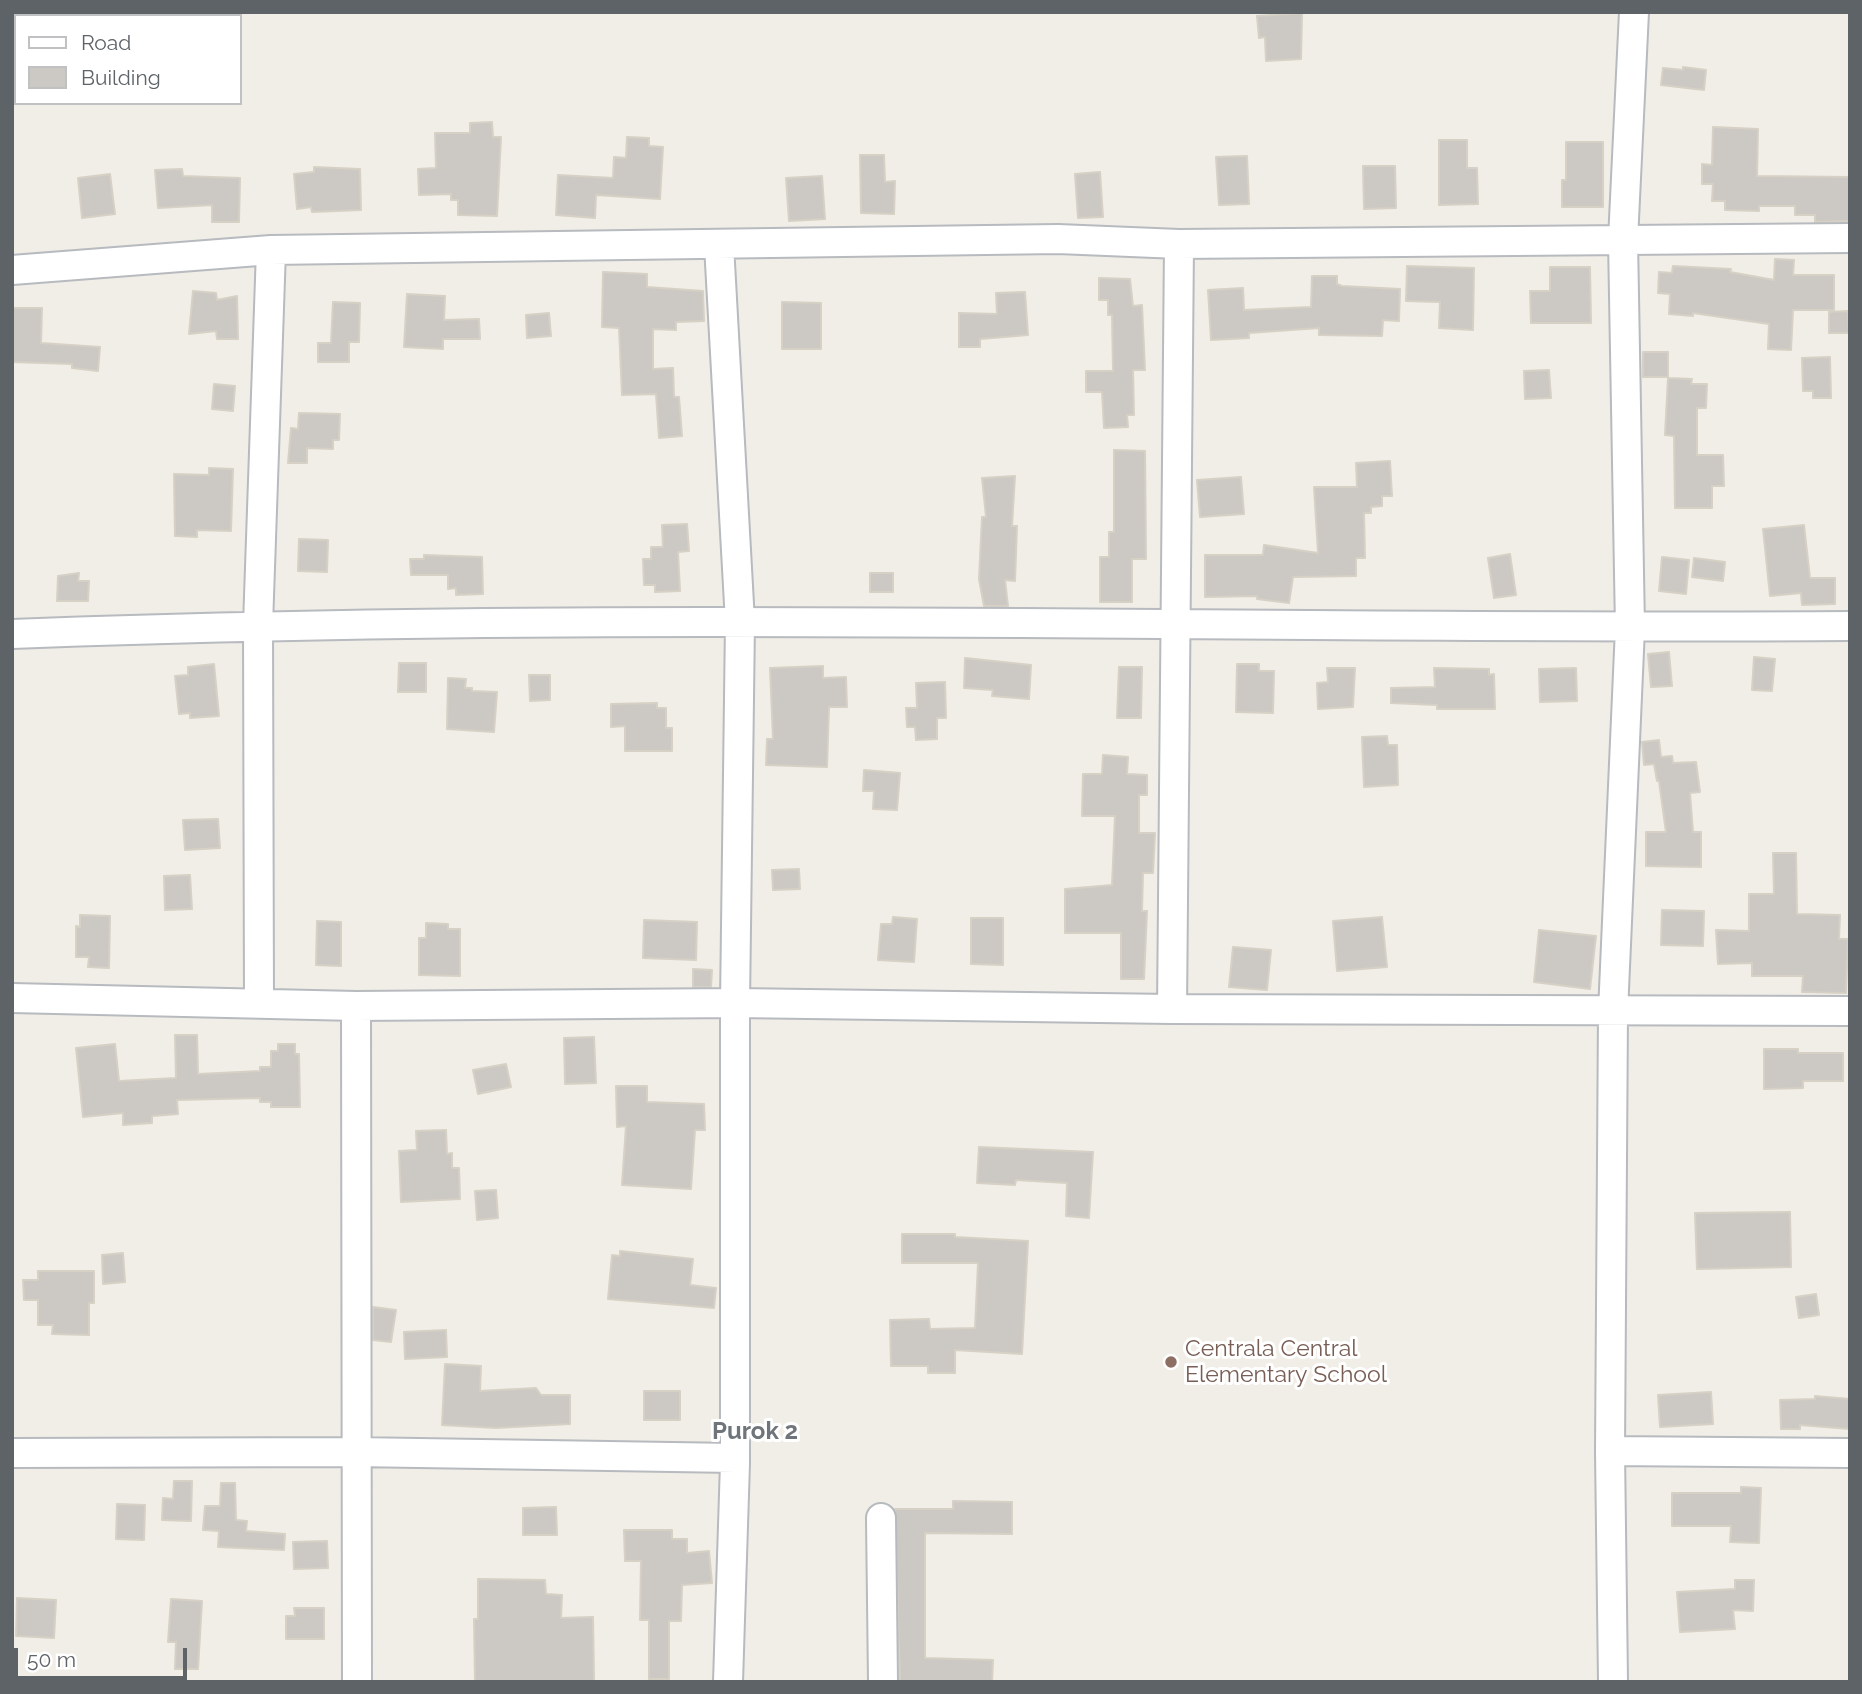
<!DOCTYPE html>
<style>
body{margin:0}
#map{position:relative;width:1862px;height:1694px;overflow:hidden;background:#f1eee7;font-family:Raleway,sans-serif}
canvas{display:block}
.frame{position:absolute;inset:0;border:14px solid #5e6368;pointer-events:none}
.legend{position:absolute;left:14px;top:14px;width:228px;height:91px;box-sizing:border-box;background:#fff;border:2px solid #bfc1c3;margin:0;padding:9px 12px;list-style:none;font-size:21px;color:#5e6368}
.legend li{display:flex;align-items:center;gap:14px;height:35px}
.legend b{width:35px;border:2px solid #bfc1c3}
.scale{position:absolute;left:14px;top:1648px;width:173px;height:32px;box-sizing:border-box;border:4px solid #5e6368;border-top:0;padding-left:9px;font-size:21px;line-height:24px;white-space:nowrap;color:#5e6368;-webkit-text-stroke:5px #fff;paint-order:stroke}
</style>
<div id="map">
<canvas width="1862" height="1694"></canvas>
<div class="frame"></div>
<ul class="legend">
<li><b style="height:9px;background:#fff"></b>Road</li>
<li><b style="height:19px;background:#ccc9c4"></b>Building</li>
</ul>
<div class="scale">50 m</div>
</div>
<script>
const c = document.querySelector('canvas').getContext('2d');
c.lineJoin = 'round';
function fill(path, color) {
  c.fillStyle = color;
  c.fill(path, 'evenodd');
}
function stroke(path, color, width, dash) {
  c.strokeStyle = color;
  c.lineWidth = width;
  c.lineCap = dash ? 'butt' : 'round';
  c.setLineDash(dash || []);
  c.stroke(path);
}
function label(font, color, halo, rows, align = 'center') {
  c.font = font + ' Raleway,sans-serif';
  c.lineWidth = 6;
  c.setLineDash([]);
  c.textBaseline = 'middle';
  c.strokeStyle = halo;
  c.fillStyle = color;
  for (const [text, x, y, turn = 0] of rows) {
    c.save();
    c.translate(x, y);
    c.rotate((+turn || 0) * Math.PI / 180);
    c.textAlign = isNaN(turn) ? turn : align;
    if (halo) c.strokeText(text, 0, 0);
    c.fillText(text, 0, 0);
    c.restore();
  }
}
const building = new Path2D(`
 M 1302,13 L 1301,59 L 1266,61 L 1265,37 L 1259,38 L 1257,16 Z
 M 1683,67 L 1706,70 L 1704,90 L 1661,85 L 1663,68 L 1683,70 Z
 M 492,122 L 493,137 L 501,137 L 497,216 L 458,215 L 458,200 L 451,200 L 451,194 L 419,195 L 418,169 L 436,168 L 435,133 L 470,133 L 470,123 Z
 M 1713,127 L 1758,129 L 1757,176 L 1850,177 L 1850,221 L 1815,222 L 1815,215 L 1795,215 L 1795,206 L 1759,206 L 1759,211 L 1725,210 L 1725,201 L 1712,201 L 1713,184 L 1702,184 L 1702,164 L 1712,165 Z
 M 627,137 L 649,138 L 649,146 L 663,147 L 660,199 L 596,195 L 595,218 L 556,215 L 558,175 L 613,178 L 614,157 L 626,158 Z
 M 1439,140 L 1467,140 L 1467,168 L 1477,168 L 1478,204 L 1439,205 Z
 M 1566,142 L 1603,142 L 1603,207 L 1562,207 L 1562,180 L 1566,180 Z
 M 860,155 L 884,155 L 885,182 L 895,181 L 894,214 L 861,213 Z
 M 1247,156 L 1249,204 L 1219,205 L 1216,157 Z
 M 1363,166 L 1395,166 L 1396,208 L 1364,209 Z
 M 314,167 L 360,169 L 361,210 L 312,212 L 311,207 L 297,209 L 294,174 L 314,172 Z
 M 182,169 L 183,176 L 240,178 L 239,222 L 212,222 L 212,205 L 158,208 L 155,170 Z
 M 1100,172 L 1103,217 L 1078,218 L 1075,174 Z
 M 110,174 L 115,214 L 82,218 L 78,178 Z
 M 822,176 L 825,219 L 789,221 L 786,178 Z
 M 1775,259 L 1794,260 L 1793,275 L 1834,275 L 1834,310 L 1793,310 L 1791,350 L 1768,349 L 1769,324 L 1693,313 L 1693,316 L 1669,314 L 1670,294 L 1658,293 L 1659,272 L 1672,273 L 1673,266 L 1731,269 L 1730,272 L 1774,280 Z
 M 1407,266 L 1474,268 L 1473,330 L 1439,328 L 1440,302 L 1406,301 Z
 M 1550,267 L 1590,267 L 1591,323 L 1531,323 L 1530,291 L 1550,291 Z
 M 603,272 L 647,274 L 647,287 L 703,291 L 704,321 L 676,322 L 676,330 L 653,329 L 653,369 L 673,368 L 674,397 L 679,397 L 682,436 L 659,438 L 656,394 L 622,395 L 619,328 L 602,327 Z
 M 1312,276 L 1337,276 L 1337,284 L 1342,286 L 1400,289 L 1399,321 L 1383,320 L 1382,336 L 1319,335 L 1319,328 L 1249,333 L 1249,338 L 1211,340 L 1208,290 L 1243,288 L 1244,310 L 1311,307 Z
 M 1099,278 L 1130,279 L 1133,306 L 1142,305 L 1145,370 L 1133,370 L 1134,415 L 1127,415 L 1128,427 L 1104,428 L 1102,392 L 1086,392 L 1086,371 L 1113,371 L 1112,315 L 1108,315 L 1108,300 L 1099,300 Z
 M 193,291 L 216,293 L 217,300 L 237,296 L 238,339 L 217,339 L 216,331 L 189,334 Z
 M 1025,292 L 1028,335 L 980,339 L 980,347 L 959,347 L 959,313 L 997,314 L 996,293 Z
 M 407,294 L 445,296 L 444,320 L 479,319 L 480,339 L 443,339 L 443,349 L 404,347 Z
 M 333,302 L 360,303 L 359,342 L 349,342 L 349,362 L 318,362 L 318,343 L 331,343 Z
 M 782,302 L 821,303 L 821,349 L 782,349 Z
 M 12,308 L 42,308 L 41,343 L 100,347 L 98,371 L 72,368 L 72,364 L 12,362 Z
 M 1848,311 L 1849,333 L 1829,333 L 1829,312 Z
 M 549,313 L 551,336 L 527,338 L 526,315 Z
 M 1643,352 L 1668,352 L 1668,377 L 1643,377 Z
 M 1830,357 L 1831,398 L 1813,398 L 1813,391 L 1803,391 L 1802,358 Z
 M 1549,370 L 1551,398 L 1525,399 L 1524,371 Z
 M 1668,378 L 1692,379 L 1691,384 L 1707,384 L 1706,408 L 1697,408 L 1697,455 L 1723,455 L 1724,486 L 1712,486 L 1712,508 L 1675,508 L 1674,436 L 1665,435 Z
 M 214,384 L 235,386 L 233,411 L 212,409 Z
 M 299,413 L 340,414 L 339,440 L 333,440 L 333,449 L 307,448 L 307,463 L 288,463 L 291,428 L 298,429 Z
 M 1114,450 L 1145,451 L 1146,559 L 1132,559 L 1132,602 L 1100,602 L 1100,557 L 1109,557 L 1109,532 L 1114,532 Z
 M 1390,461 L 1392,496 L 1382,496 L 1382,506 L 1371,507 L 1371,513 L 1364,513 L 1365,558 L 1356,558 L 1356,576 L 1293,577 L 1289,603 L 1257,599 L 1257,596 L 1205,597 L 1205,555 L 1263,555 L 1264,545 L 1318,553 L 1314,487 L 1357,487 L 1356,463 Z
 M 209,468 L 233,469 L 231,531 L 197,530 L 197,537 L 175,536 L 174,474 L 209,475 Z
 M 1015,476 L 1012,526 L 1017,526 L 1015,581 L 1005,580 L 1008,606 L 984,606 L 979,579 L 982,517 L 986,517 L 982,478 Z
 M 1241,477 L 1244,514 L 1200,517 L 1197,480 Z
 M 687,524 L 689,551 L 678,552 L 680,591 L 655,592 L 655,585 L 644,585 L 643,559 L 651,559 L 651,547 L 663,547 L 662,525 Z
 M 1804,525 L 1810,578 L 1835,578 L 1835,604 L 1802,605 L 1801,593 L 1770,596 L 1763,529 Z
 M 299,539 L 328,540 L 327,572 L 298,571 Z
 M 1510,554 L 1516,595 L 1494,598 L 1488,558 Z
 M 424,555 L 482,557 L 483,594 L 456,595 L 456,588 L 448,589 L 448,575 L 411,575 L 410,559 L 424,559 Z
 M 1662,557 L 1689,560 L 1686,594 L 1659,591 Z
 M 1694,558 L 1725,562 L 1723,581 L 1692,577 Z
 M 79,573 L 78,581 L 89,581 L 88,601 L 57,601 L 58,576 Z
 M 870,573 L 893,573 L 893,592 L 870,592 Z
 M 1669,652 L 1672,686 L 1651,687 L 1648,654 Z
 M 1754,657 L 1775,659 L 1772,691 L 1752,690 Z
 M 965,658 L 1031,665 L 1029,699 L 992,696 L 993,690 L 964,688 Z
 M 399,663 L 426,663 L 426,692 L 398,692 Z
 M 214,664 L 219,716 L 190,718 L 190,713 L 179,714 L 175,676 L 188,675 L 188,667 Z
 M 1237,664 L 1259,664 L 1259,671 L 1274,671 L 1273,713 L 1236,712 Z
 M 823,666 L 823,678 L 846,677 L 847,707 L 829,707 L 827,767 L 766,765 L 767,739 L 773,739 L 770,668 Z
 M 1119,667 L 1142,667 L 1141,718 L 1117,718 Z
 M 1327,668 L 1355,668 L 1353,707 L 1318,709 L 1317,683 L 1328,682 Z
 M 1434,668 L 1489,669 L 1489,675 L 1494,674 L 1495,709 L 1437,709 L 1437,705 L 1391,703 L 1391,688 L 1435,687 Z
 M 1576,668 L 1577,701 L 1540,702 L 1539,669 Z
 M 529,675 L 550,675 L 550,700 L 530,701 Z
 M 448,678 L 466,679 L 465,688 L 472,688 L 472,691 L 497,692 L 494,732 L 447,729 Z
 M 945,682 L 946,718 L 937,718 L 937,739 L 916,740 L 915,727 L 907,727 L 906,708 L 917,708 L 916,683 Z
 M 657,703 L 657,708 L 666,708 L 666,728 L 672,728 L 672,751 L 625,751 L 625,726 L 611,727 L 611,704 Z
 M 1387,736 L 1388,745 L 1397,745 L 1398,785 L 1364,787 L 1362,737 Z
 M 1659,740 L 1661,757 L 1672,756 L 1673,763 L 1696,762 L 1700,792 L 1690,793 L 1693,832 L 1701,832 L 1701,867 L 1646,866 L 1646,832 L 1666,832 L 1659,781 L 1657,781 L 1654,764 L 1644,765 L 1642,742 Z
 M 1103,755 L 1128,757 L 1127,774 L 1147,775 L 1147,795 L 1139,795 L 1139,833 L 1155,833 L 1153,873 L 1143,873 L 1142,911 L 1147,911 L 1144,979 L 1121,979 L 1121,933 L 1065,933 L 1065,889 L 1112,885 L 1115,816 L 1082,816 L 1083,774 L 1102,774 Z
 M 864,770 L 900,773 L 897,810 L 873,809 L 874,791 L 863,791 Z
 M 218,819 L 220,848 L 185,850 L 183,820 Z
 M 1773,853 L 1796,853 L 1797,914 L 1840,915 L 1839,939 L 1848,939 L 1846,993 L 1802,992 L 1803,976 L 1752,976 L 1752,963 L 1718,964 L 1716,930 L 1749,931 L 1749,894 L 1774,894 Z
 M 799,869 L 800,889 L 773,890 L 772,870 Z
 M 190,875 L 192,909 L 165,910 L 164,876 Z
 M 1662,910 L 1704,911 L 1703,946 L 1661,945 Z
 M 80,915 L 110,916 L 109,968 L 88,967 L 89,957 L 76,957 L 76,926 L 80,927 Z
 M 893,917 L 917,919 L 914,962 L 878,960 L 881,924 L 892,924 Z
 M 1382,917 L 1387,967 L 1337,971 L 1333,921 Z
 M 971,918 L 1003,918 L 1003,965 L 971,964 Z
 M 644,920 L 697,922 L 696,960 L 643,958 Z
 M 317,921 L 341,922 L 341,966 L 316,965 Z
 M 426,923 L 448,924 L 448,929 L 460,929 L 460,976 L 419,975 L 419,938 L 426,938 Z
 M 1539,930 L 1596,936 L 1590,989 L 1534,982 Z
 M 1233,947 L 1271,950 L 1267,990 L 1229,987 Z
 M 693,969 L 712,970 L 711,987 L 693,987 Z
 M 175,1035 L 197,1035 L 198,1074 L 260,1071 L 260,1067 L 271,1067 L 271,1051 L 278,1051 L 278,1044 L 295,1044 L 295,1054 L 299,1054 L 300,1107 L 271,1107 L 271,1102 L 260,1102 L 260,1098 L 177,1100 L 178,1114 L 152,1116 L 152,1123 L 123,1125 L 123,1113 L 83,1117 L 76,1048 L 115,1044 L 119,1081 L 176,1078 Z
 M 594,1037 L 596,1083 L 565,1084 L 564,1038 Z
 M 1764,1049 L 1798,1049 L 1798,1053 L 1843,1053 L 1843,1081 L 1803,1081 L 1803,1088 L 1764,1089 Z
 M 506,1064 L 511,1087 L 478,1094 L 473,1070 Z
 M 616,1086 L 647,1086 L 647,1102 L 704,1104 L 705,1130 L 695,1130 L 691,1189 L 622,1185 L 626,1126 L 617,1127 Z
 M 446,1130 L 447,1154 L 452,1153 L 452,1168 L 459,1168 L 460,1199 L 401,1202 L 399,1151 L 417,1150 L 416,1131 Z
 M 979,1147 L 1093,1152 L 1089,1218 L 1066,1216 L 1067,1183 L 1016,1180 L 1015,1185 L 977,1183 Z
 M 496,1190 L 498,1218 L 477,1220 L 475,1191 Z
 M 1790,1212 L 1791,1267 L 1697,1269 L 1695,1213 Z
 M 902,1234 L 955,1234 L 955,1237 L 1028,1241 L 1022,1354 L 955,1350 L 955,1373 L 928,1373 L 928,1366 L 891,1366 L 890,1320 L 929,1319 L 930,1329 L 975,1328 L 978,1263 L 902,1263 Z
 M 620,1251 L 693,1259 L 690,1285 L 716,1288 L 714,1308 L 608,1299 L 612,1255 L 620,1256 Z
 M 123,1253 L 125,1282 L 103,1284 L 102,1255 Z
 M 38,1271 L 94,1271 L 94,1303 L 89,1303 L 89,1335 L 52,1334 L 53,1325 L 38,1325 L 38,1300 L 24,1300 L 23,1280 L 38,1280 Z
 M 1816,1294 L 1819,1315 L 1799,1318 L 1796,1297 Z
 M 373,1307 L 396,1310 L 391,1342 L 373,1340 Z
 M 446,1330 L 447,1357 L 405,1359 L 404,1332 Z
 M 445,1364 L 481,1366 L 480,1391 L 536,1388 L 541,1395 L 570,1395 L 570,1424 L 496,1428 L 442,1425 Z
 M 644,1391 L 680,1391 L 680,1420 L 644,1420 Z
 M 1711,1392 L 1713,1424 L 1660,1427 L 1658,1395 Z
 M 1815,1396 L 1850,1399 L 1850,1429 L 1800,1425 L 1800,1429 L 1781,1429 L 1780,1400 L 1815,1399 Z
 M 174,1481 L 192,1481 L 191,1521 L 162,1520 L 163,1498 L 173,1499 Z
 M 221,1483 L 235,1483 L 236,1520 L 247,1521 L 246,1531 L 285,1534 L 284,1550 L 218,1547 L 219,1531 L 203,1530 L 205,1506 L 220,1506 Z
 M 1741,1487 L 1761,1488 L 1759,1543 L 1730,1542 L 1731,1526 L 1672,1526 L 1672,1493 L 1741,1493 Z
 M 953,1501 L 1012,1502 L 1012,1534 L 925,1533 L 925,1658 L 993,1660 L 992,1682 L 900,1682 L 895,1509 L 953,1509 Z
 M 117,1504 L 145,1505 L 144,1540 L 116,1539 Z
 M 556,1507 L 557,1535 L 523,1535 L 523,1508 Z
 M 624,1530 L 672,1530 L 672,1539 L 687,1539 L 687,1553 L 709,1551 L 712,1583 L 682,1585 L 681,1621 L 669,1621 L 669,1679 L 649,1679 L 649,1620 L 640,1620 L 641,1561 L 625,1561 Z
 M 327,1541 L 328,1568 L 294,1569 L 293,1542 Z
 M 478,1579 L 545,1580 L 546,1594 L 562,1595 L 561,1618 L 593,1617 L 594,1682 L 475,1682 L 474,1619 L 478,1619 Z
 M 1735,1580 L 1754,1580 L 1753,1611 L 1733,1610 L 1735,1629 L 1680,1632 L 1677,1592 L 1735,1589 Z
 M 17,1598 L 56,1600 L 54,1638 L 16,1636 Z
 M 171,1599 L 202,1601 L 198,1669 L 175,1669 L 176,1642 L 168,1642 Z
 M 294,1608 L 324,1608 L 324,1639 L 286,1639 L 286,1616 L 295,1616 Z`);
const minor = new Path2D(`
 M 719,245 L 740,622 L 735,1003 L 735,1463 L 728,1682
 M 12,270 L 271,250 L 1058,239 L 1179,244 L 1850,238
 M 12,634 C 624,610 1237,630 1850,626
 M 12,998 L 356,1006 L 735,1003 L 1172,1009 L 1850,1011
 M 259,1003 L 258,625 L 271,250
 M 356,1006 L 357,1682
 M 1172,1009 L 1179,244
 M 1610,1451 L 1850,1453
 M 12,1453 L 355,1452 L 735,1458
 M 881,1518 L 883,1682
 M 1613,1682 L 1610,1451 L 1613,1012 L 1630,628 L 1623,240 L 1634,12`);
const markers = [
 [1171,1362,7,"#8d6e63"]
];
const educationNames = [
 ["Centrala Central",1185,1349],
 ["Elementary School",1185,1375]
];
const neighbourhoodNames = [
 ["Purok 2",755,1432]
];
fill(building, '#ccc9c4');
stroke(building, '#d6d0c5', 2);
stroke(minor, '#b7babe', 32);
stroke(minor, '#fff', 28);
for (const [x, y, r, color] of markers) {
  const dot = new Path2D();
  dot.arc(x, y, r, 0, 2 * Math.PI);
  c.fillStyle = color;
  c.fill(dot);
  stroke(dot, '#fff', 2.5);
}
label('23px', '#785e54', '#fff', educationNames, 'left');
label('bold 24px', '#6f757a', '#fff', neighbourhoodNames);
</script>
